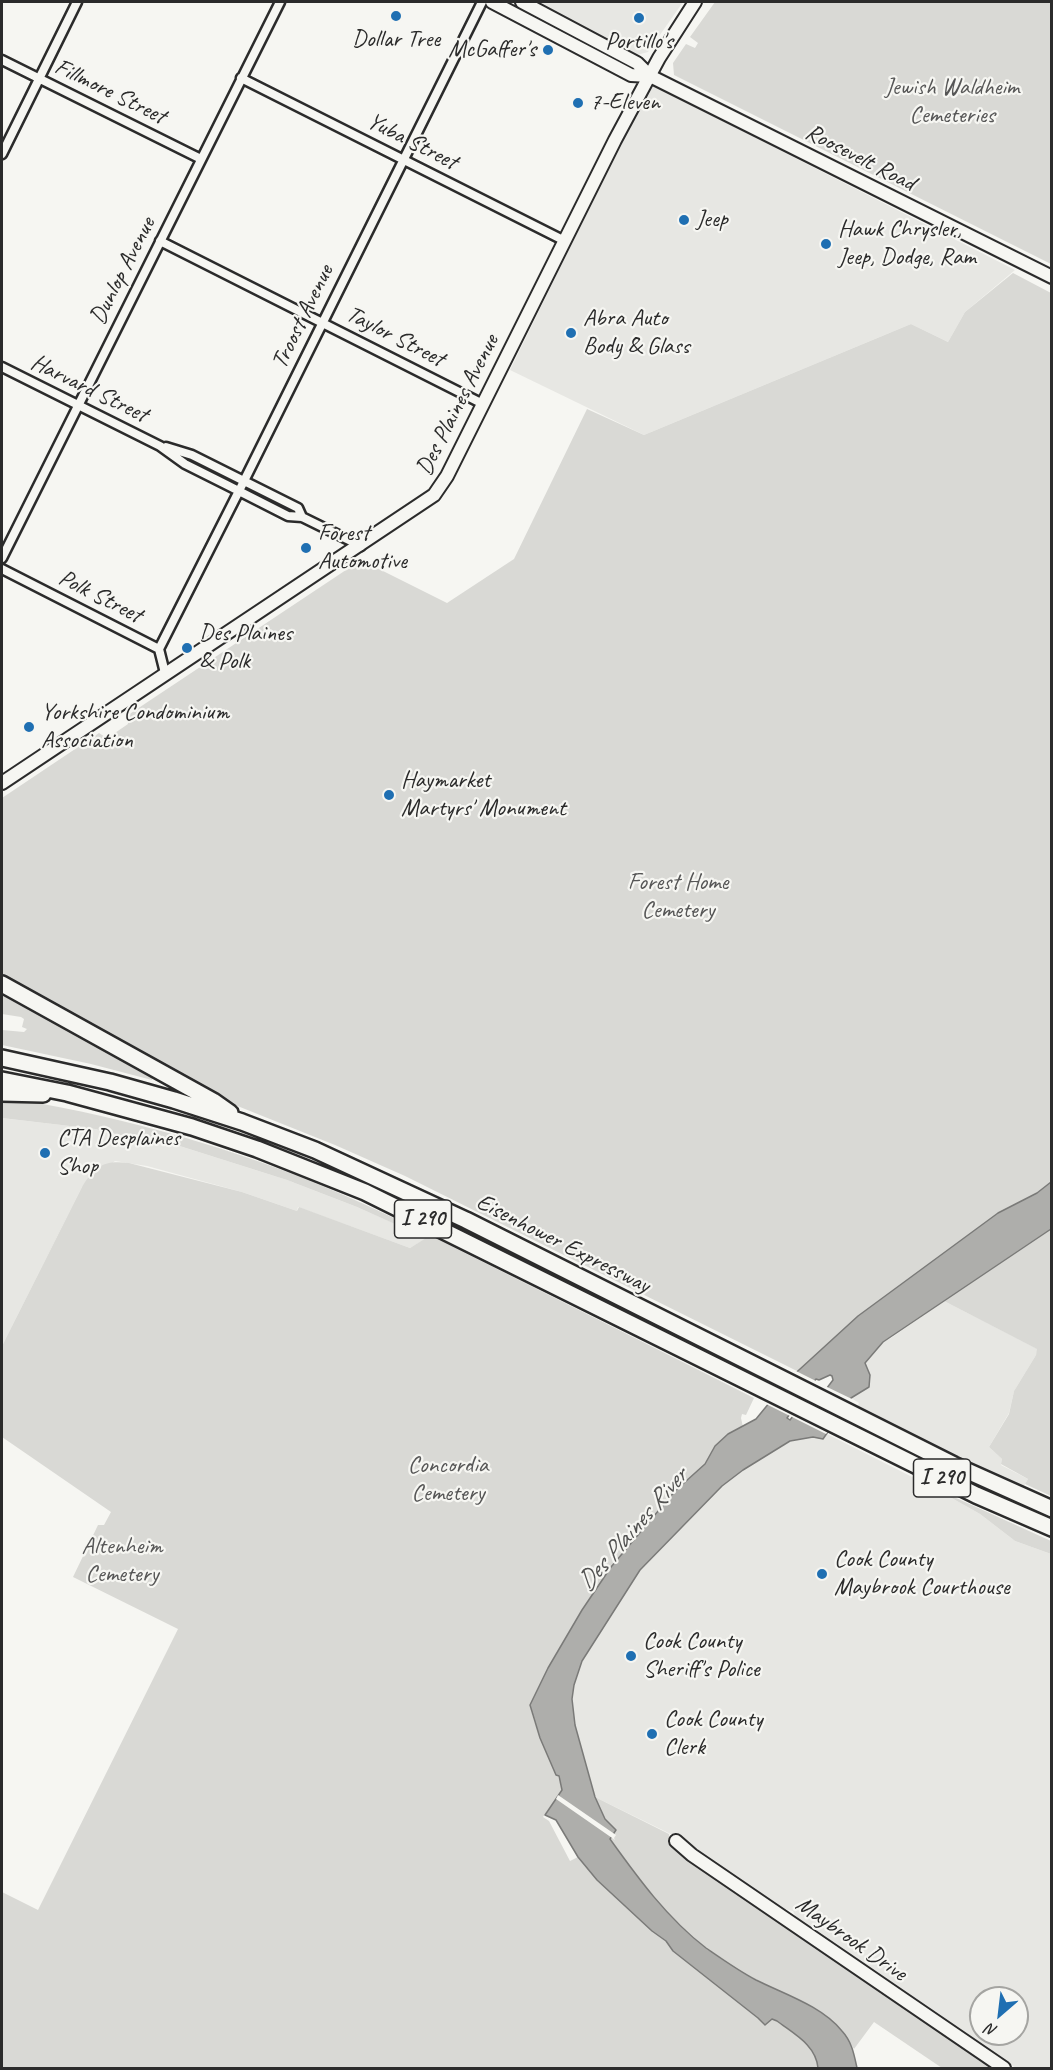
<!DOCTYPE html>
<style>
body{margin:0}
#map{position:relative;width:1053px;height:2070px;overflow:hidden;background:#f6f6f2;font-family:Caveat,sans-serif}
canvas{display:block}
.frame{position:absolute;inset:0;border:3px solid #2b2b2b;pointer-events:none}
.north{position:absolute;left:969px;top:1986px;width:60px;height:60px;box-sizing:border-box;background:#f6f6f2;border:2px solid #a5a5a2;border-radius:50%;rotate:208deg;font-size:16px;font-weight:700;line-height:24px;text-align:center;color:#2b2b2b}
.north::after{content:'';display:block;margin:auto;width:21px;height:27px;background:#1f6fb2;clip-path:polygon(50% 0,100% 100%,50% 72%,0 100%)}
</style>
<div id="map">
<canvas width="1053" height="2070"></canvas>
<div class="frame"></div>
<div class="north">N</div>
</div>
<script>
const c = document.querySelector('canvas').getContext('2d');
c.lineJoin = 'round';
function fill(path, color) {
  c.fillStyle = color;
  c.fill(path, 'evenodd');
}
function stroke(path, color, width, dash) {
  c.strokeStyle = color;
  c.lineWidth = width;
  c.lineCap = dash ? 'butt' : 'round';
  c.setLineDash(dash || []);
  c.stroke(path);
}
function label(font, color, halo, rows, align = 'center') {
  c.font = font + ' Caveat,sans-serif';
  c.lineWidth = 4.5;
  c.setLineDash([]);
  c.textBaseline = 'middle';
  c.strokeStyle = halo;
  c.fillStyle = color;
  for (const [text, x, y, turn = 0] of rows) {
    c.save();
    c.translate(x, y);
    c.rotate((+turn || 0) * Math.PI / 180);
    c.textAlign = isNaN(turn) ? turn : align;
    if (halo) c.strokeText(text, 0, 0);
    c.fillText(text, 0, 0);
    c.restore();
  }
}
const built = new Path2D(`
 M 535,2 L 683,2 L 648,52 L 637,55 L 628,54 Z
 M 650,84 L 1015,270 L 965,312 L 948,342 L 911,324 L 644,435 L 510,370 Z
 M 2,1118 L 95,1129 L 146,1141 L 167,1142 L 287,1180 L 357,1207 L 427,1238 L 410,1248 L 298,1207 L 297,1211 L 242,1192 L 147,1166 L 115,1161 L 82,1187 L 2,1346 Z
 M 944,1301 L 1038,1349 L 1036,1355 L 1014,1391 L 1009,1413 L 989,1447 L 1002,1459 L 1001,1465 L 1028,1479 L 1023,1488 L 944,1452 L 857,1408 L 859,1403 L 851,1398 L 869,1387 L 870,1375 L 865,1363 L 883,1342 L 891,1338 Z
 M 825,1433 L 932,1487 L 980,1514 L 1015,1541 L 1051,1554 L 1051,2068 L 1016,2068 L 796,1918 L 793,1911 L 772,1906 L 756,1890 L 689,1843 L 595,1797 L 575,1725 L 572,1699 L 574,1685 L 582,1661 L 603,1626 L 640,1570 L 722,1486 L 743,1470 L 790,1441 L 813,1437 L 823,1439 ZM 981,1998 L 1017,1998 L 1017,2034 L 981,2034 Z`);
const green = new Path2D(`
 M 715,2 L 1051,2 L 1051,264 L 674,75 L 673,63 L 686,44 L 695,48 L 698,43 L 690,37 Z
 M 1013,273 L 1051,293 L 1051,1182 L 1037,1193 L 998,1213 L 858,1316 L 799,1372 L 405,1176 L 335,1145 L 220,1099 L 2,980 L 2,798 L 99,733 L 105,737 L 109,737 L 128,724 L 127,715 L 131,713 L 361,560 L 447,603 L 514,559 L 587,409 L 644,435 L 911,324 L 948,342 L 965,312 Z
 M 2,990 L 154,1074 L 152,1080 L 91,1064 L 2,1045 L 2,1030 L 24,1032 L 27,1029 L 22,1027 L 24,1019 L 21,1017 L 2,1014 Z
 M 2,1097 C 106,1113 218,1143 315,1183 C 384,1211 449,1245 515,1278 C 595,1318 675,1358 754,1398 L 746,1415 L 742,1414 L 741,1418 L 743,1427 L 728,1434 L 715,1446 L 705,1464 L 688,1479 L 611,1567 L 582,1610 L 548,1668 L 530,1705 C 536,1736 555,1760 562,1790 L 543,1817 L 549,1821 L 570,1861 L 578,1857 L 597,1880 L 652,1931 L 666,1941 L 674,1951 L 758,2018 L 764,2025 L 772,2019 L 777,2021 C 794,2034 816,2045 818,2068 L 2,2068 L 2,1892 L 38,1910 L 178,1629 L 73,1577 L 98,1525 L 104,1525 L 111,1512 L 2,1437 L 2,1346 L 82,1187 C 95,1166 103,1160 129,1163 L 242,1192 L 297,1211 L 299,1207 L 410,1248 L 426,1238 L 357,1207 L 287,1180 L 167,1142 L 146,1141 L 95,1129 L 2,1118 Z
 M 1051,1229 L 1051,1496 L 1025,1484 L 1028,1479 L 1001,1464 L 1002,1459 L 989,1447 L 1009,1414 L 1014,1391 L 1036,1355 L 1037,1349 L 944,1301 Z
 M 932,1487 L 1051,1541 L 1051,1554 L 1015,1541 L 980,1514 Z
 M 595,1797 L 669,1834 L 671,1844 L 675,1849 L 994,2068 L 942,2068 L 874,2022 L 854,2049 L 842,2030 L 820,2012 L 753,1978 L 706,1948 L 667,1913 L 640,1881 L 610,1838 L 615,1830 L 605,1819 Z`);
const water = new Path2D(`
 M 1051,1182 L 1051,1229 L 883,1342 L 865,1363 L 870,1375 L 869,1387 L 851,1398 L 823,1439 L 813,1437 L 790,1441 L 743,1470 L 722,1486 L 640,1570 L 582,1661 L 574,1685 L 572,1699 L 575,1725 L 595,1797 L 605,1819 L 616,1830 L 610,1839 C 638,1878 667,1918 706,1948 C 722,1959 739,1971 756,1980 C 784,1994 822,2006 842,2031 C 852,2042 854,2054 857,2068 L 818,2068 C 816,2045 794,2034 777,2021 L 772,2019 L 765,2025 L 758,2018 L 673,1951 L 666,1941 L 652,1931 L 597,1880 L 578,1857 L 556,1820 L 545,1815 L 562,1790 L 559,1776 L 556,1775 L 540,1738 L 530,1705 L 548,1668 L 582,1610 L 611,1567 L 675,1491 L 705,1464 L 715,1446 L 728,1434 L 756,1419 L 788,1380 L 858,1316 L 998,1213 L 1037,1193 ZM 830,1375 L 832,1376 L 833,1380 L 817,1401 L 793,1416 L 790,1420 L 787,1418 L 816,1379 L 819,1380 Z`);
const pier = new Path2D(`
 M 796,1371 L 820,1383 L 817,1383 L 796,1412 L 802,1410 L 815,1398 L 825,1386 L 854,1400 L 826,1434 L 766,1404 L 786,1378 Z
 M 558,1795 L 616,1835 L 614,1838 L 615,1840 L 556,1799 Z`);
const street = new Path2D(`
 M 2,60 L 201,159
 M 241,78 L 565,241
 M 2,154 L 77,2
 M 160,241 L 483,404
 M 2,367 L 160,446 L 185,464 L 227,485 L 288,516 L 302,517 L 361,546
 M 166,447 L 192,455 L 298,508 L 302,517
 M 2,558 L 280,2
 M 2,569 L 159,649 L 165,673
 M 159,649 L 244,481 L 482,2`);
const secondary = new Path2D(`
 M 492,2 L 631,75 L 650,76
 M 522,2 L 637,63 L 650,76 L 1052,277
 M 2,783 L 434,495 L 447,476 L 615,140 L 659,58 L 695,2
 M 676,1841 L 692,1855 L 1004,2068`);
const highway = new Path2D(`
 M 2,984 L 213,1101 L 230,1113
 M 2,1058 L 110,1082 L 174,1100 L 242,1122 L 315,1150 L 466,1220 L 954,1465 L 1052,1509
 M 2,1080 L 67,1093 L 192,1127 L 257,1149 L 365,1192 L 976,1495 L 1052,1528
 M 2,1093 L 43,1094`);
const markers = [
 [396,16,6,"#1f6fb2"],
 [639,18,6,"#1f6fb2"],
 [548,50,6,"#1f6fb2"],
 [578,103,6,"#1f6fb2"],
 [684,220,6,"#1f6fb2"],
 [826,244,6,"#1f6fb2"],
 [571,333,6,"#1f6fb2"],
 [306,548,6,"#1f6fb2"],
 [187,648,6,"#1f6fb2"],
 [29,727,6,"#1f6fb2"],
 [389,795,6,"#1f6fb2"],
 [45,1153,6,"#1f6fb2"],
 [822,1574,6,"#1f6fb2"],
 [631,1656,6,"#1f6fb2"],
 [652,1734,6,"#1f6fb2"]
];
const shields = [
 [423,1219,57],
 [942,1478,57]
];
const shieldNames = [
 ["I 290",423,1219],
 ["I 290",942,1478]
];
const poiNames = [
 ["Dollar Tree",396,40,"center"],
 ["Portillo's",639,42,"center"],
 ["McGaffer's",536,50,"right"],
 ["7-Eleven",590,103],
 ["Jeep",696,220],
 ["Hawk Chrysler,",838,230],
 ["Jeep, Dodge, Ram",838,258],
 ["Abra Auto",583,319],
 ["Body & Glass",583,347],
 ["Forest",318,534],
 ["Automotive",318,562],
 ["Des Plaines",199,634],
 ["& Polk",199,662],
 ["Yorkshire Condominium",41,713],
 ["Association",41,741],
 ["Haymarket",401,781],
 ["Martyrs' Monument",401,809],
 ["CTA Desplaines",57,1139],
 ["Shop",57,1167],
 ["Cook County",834,1560],
 ["Maybrook Courthouse",834,1588],
 ["Cook County",643,1642],
 ["Sheriff's Police",643,1670],
 ["Cook County",664,1720],
 ["Clerk",664,1748]
];
const parkNames = [
 ["Jewish Waldheim",952,88],
 ["Cemeteries",952,116],
 ["Forest Home",678,883],
 ["Cemetery",678,911],
 ["Concordia",448,1466],
 ["Cemetery",448,1494],
 ["Altenheim",122,1547],
 ["Cemetery",122,1575]
];
const streetNames = [
 ["Fillmore Street",110,92,26],
 ["Yuba Street",412,142,27],
 ["Roosevelt Road",860,158,27],
 ["Dunlop Avenue",123,271,-63],
 ["Troost Avenue",303,317,-64],
 ["Taylor Street",395,337,27],
 ["Harvard Street",89,389,26],
 ["Des Plaines Avenue",458,405,-63],
 ["Polk Street",100,597,27],
 ["Eisenhower Expressway",563,1244,27],
 ["Maybrook Drive",851,1939,35]
];
const waterNames = [
 ["Des Plaines River",633,1530,-49]
];
fill(built, '#e7e7e3');
fill(green, '#d9d9d5');
fill(water, '#aeaeab');
stroke(water, '#7a7a78', 1.5);
fill(pier, '#f6f6f2');
stroke(street, '#2b2b2b', 13);
stroke(secondary, '#2b2b2b', 16);
stroke(highway, '#2b2b2b', 20);
stroke(street, '#f6f6f2', 8);
stroke(secondary, '#f6f6f2', 12);
stroke(highway, '#f6f6f2', 15);
for (const [x, y, r, color] of markers) {
  const dot = new Path2D();
  dot.arc(x, y, r, 0, 2 * Math.PI);
  c.fillStyle = color;
  c.fill(dot);
  stroke(dot, '#f6f6f2', 2);
}
for (const [x, y, w] of shields) {
  const box = new Path2D();
  box.roundRect(x - w / 2, y - 19, w, 38, 4.5);
  c.fillStyle = '#f6f6f2';
  c.fill(box);
  stroke(box, '#2b2b2b', 1.5);
}
label('bold 22px', '#2b2b2b', null, shieldNames);
label('24px', '#2b2b2b', '#f6f6f2', poiNames, 'left');
label('24px', '#565656', '#f6f6f2', parkNames);
label('24px', '#2b2b2b', '#f6f6f2', streetNames);
label('italic 26px', '#525251', '#f6f6f2', waterNames);
</script>
